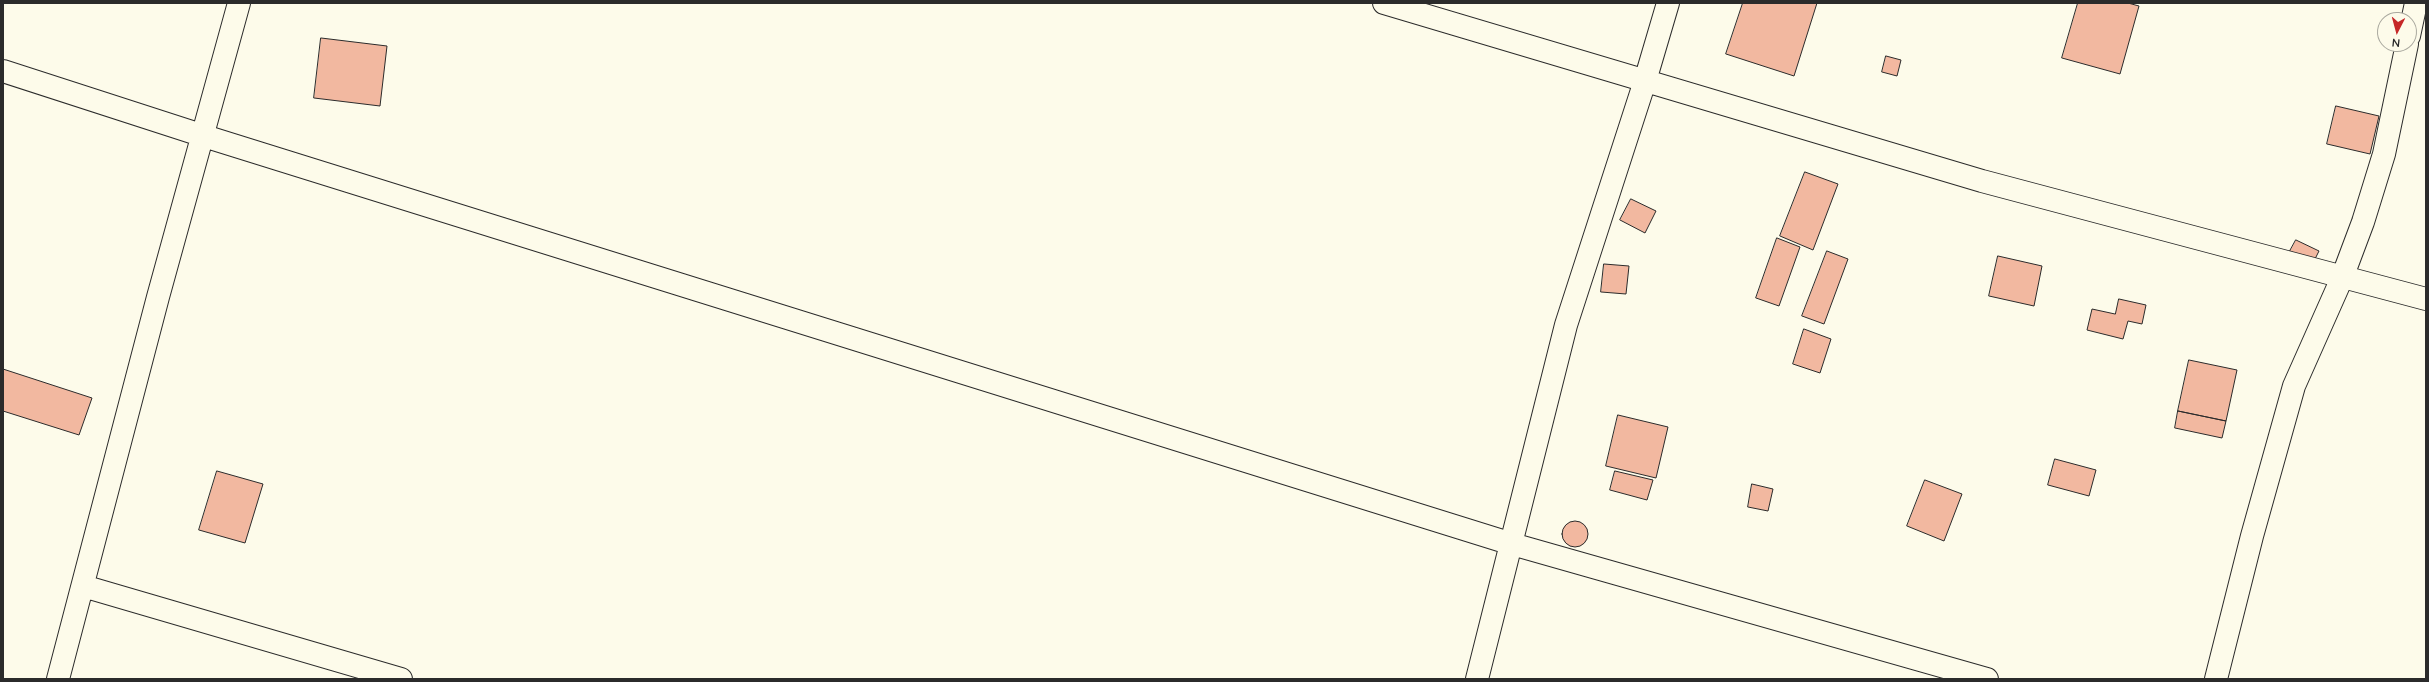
<!DOCTYPE html>
<style>
body{margin:0}
#map{position:relative;width:2429px;height:682px;overflow:hidden;background:#fdfbea;font-family:Mulish,sans-serif}
canvas{display:block}
.frame{position:absolute;inset:0;border:4px solid #2b2b2b;pointer-events:none}
.north{position:absolute;left:2377px;top:12px;width:40px;height:40px;box-sizing:border-box;background:#fdfbea;border:1px solid #a9a89e;border-radius:50%;rotate:186deg;font-size:11px;font-weight:700;line-height:16px;text-align:center;color:#2b2b2b}
.north::after{content:'';display:block;margin:auto;width:14px;height:18px;background:#c62828;clip-path:polygon(50% 0,100% 100%,50% 72%,0 100%)}
</style>
<div id="map">
<canvas width="2429" height="682"></canvas>
<div class="frame"></div>
<div class="north">N</div>
</div>
<script>
const c = document.querySelector('canvas').getContext('2d');
c.lineJoin = 'round';
function fill(path, color) {
  c.fillStyle = color;
  c.fill(path, 'evenodd');
}
function stroke(path, color, width, dash) {
  c.strokeStyle = color;
  c.lineWidth = width;
  c.lineCap = dash ? 'butt' : 'round';
  c.setLineDash(dash || []);
  c.stroke(path);
}
const building = new Path2D(`
 M 1743,3 L 1817,3 L 1794,76 L 1726,54 Z
 M 2078,3 L 2128,3 L 2139,6 L 2120,74 L 2062,58 Z
 M 321,38 L 387,46 L 380,106 L 314,98 Z
 M 1886,56 L 1901,60 L 1897,76 L 1882,72 Z
 M 2336,106 L 2379,116 L 2370,154 L 2327,144 Z
 M 1805,172 L 1838,184 L 1813,250 L 1780,236 Z
 M 1631,199 L 1656,211 L 1645,233 L 1620,220 Z
 M 1777,238 L 1800,247 L 1779,306 L 1756,298 Z
 M 2296,240 L 2319,251 L 2313,263 L 2290,251 Z
 M 1827,251 L 1848,259 L 1824,324 L 1802,316 Z
 M 1998,256 L 2042,266 L 2034,306 L 1989,296 Z
 M 1604,264 L 1629,266 L 1626,294 L 1601,292 Z
 M 2119,299 L 2146,305 L 2142,324 L 2128,321 L 2123,339 L 2087,330 L 2092,309 L 2115,314 Z
 M 1804,329 L 1831,339 L 1820,373 L 1793,364 Z
 M 2189,360 L 2237,370 L 2226,421 L 2178,411 Z
 M 3,369 L 92,398 L 79,435 L 3,411 Z
 M 2178,411 L 2226,421 L 2222,438 L 2175,428 Z
 M 1618,415 L 1668,427 L 1656,478 L 1606,466 Z
 M 2055,459 L 2096,470 L 2089,496 L 2048,485 Z
 M 217,471 L 263,484 L 245,543 L 199,530 Z
 M 1615,471 L 1653,480 L 1647,500 L 1610,490 Z
 M 1925,480 L 1962,494 L 1944,541 L 1907,526 Z
 M 1752,484 L 1773,489 L 1768,511 L 1748,507 Z
 M1562 534a13 13 0 1 1 26 0a13 13 0 1 1-26 0Z`);
const minor = new Path2D(`
 M 1384,3 L 1982,181 L 2426,299
 M 2409,36 L 2416,3
 M 3,71 L 204,136 L 1512,544 L 1987,679
 M 83,586 L 401,679
 M 58,679 L 158,297 L 239,3
 M 1477,679 L 1566,325 L 1645,81 L 1668,3
 M 2216,679 L 2252,536 L 2294,386 L 2342,278 L 2363,222 L 2384,154 L 2407,44`);
fill(building, '#f2b8a0');
stroke(building, '#2b2b2b', 1);
stroke(minor, '#2b2b2b', 24);
stroke(minor, '#fdfbea', 22);
</script>
